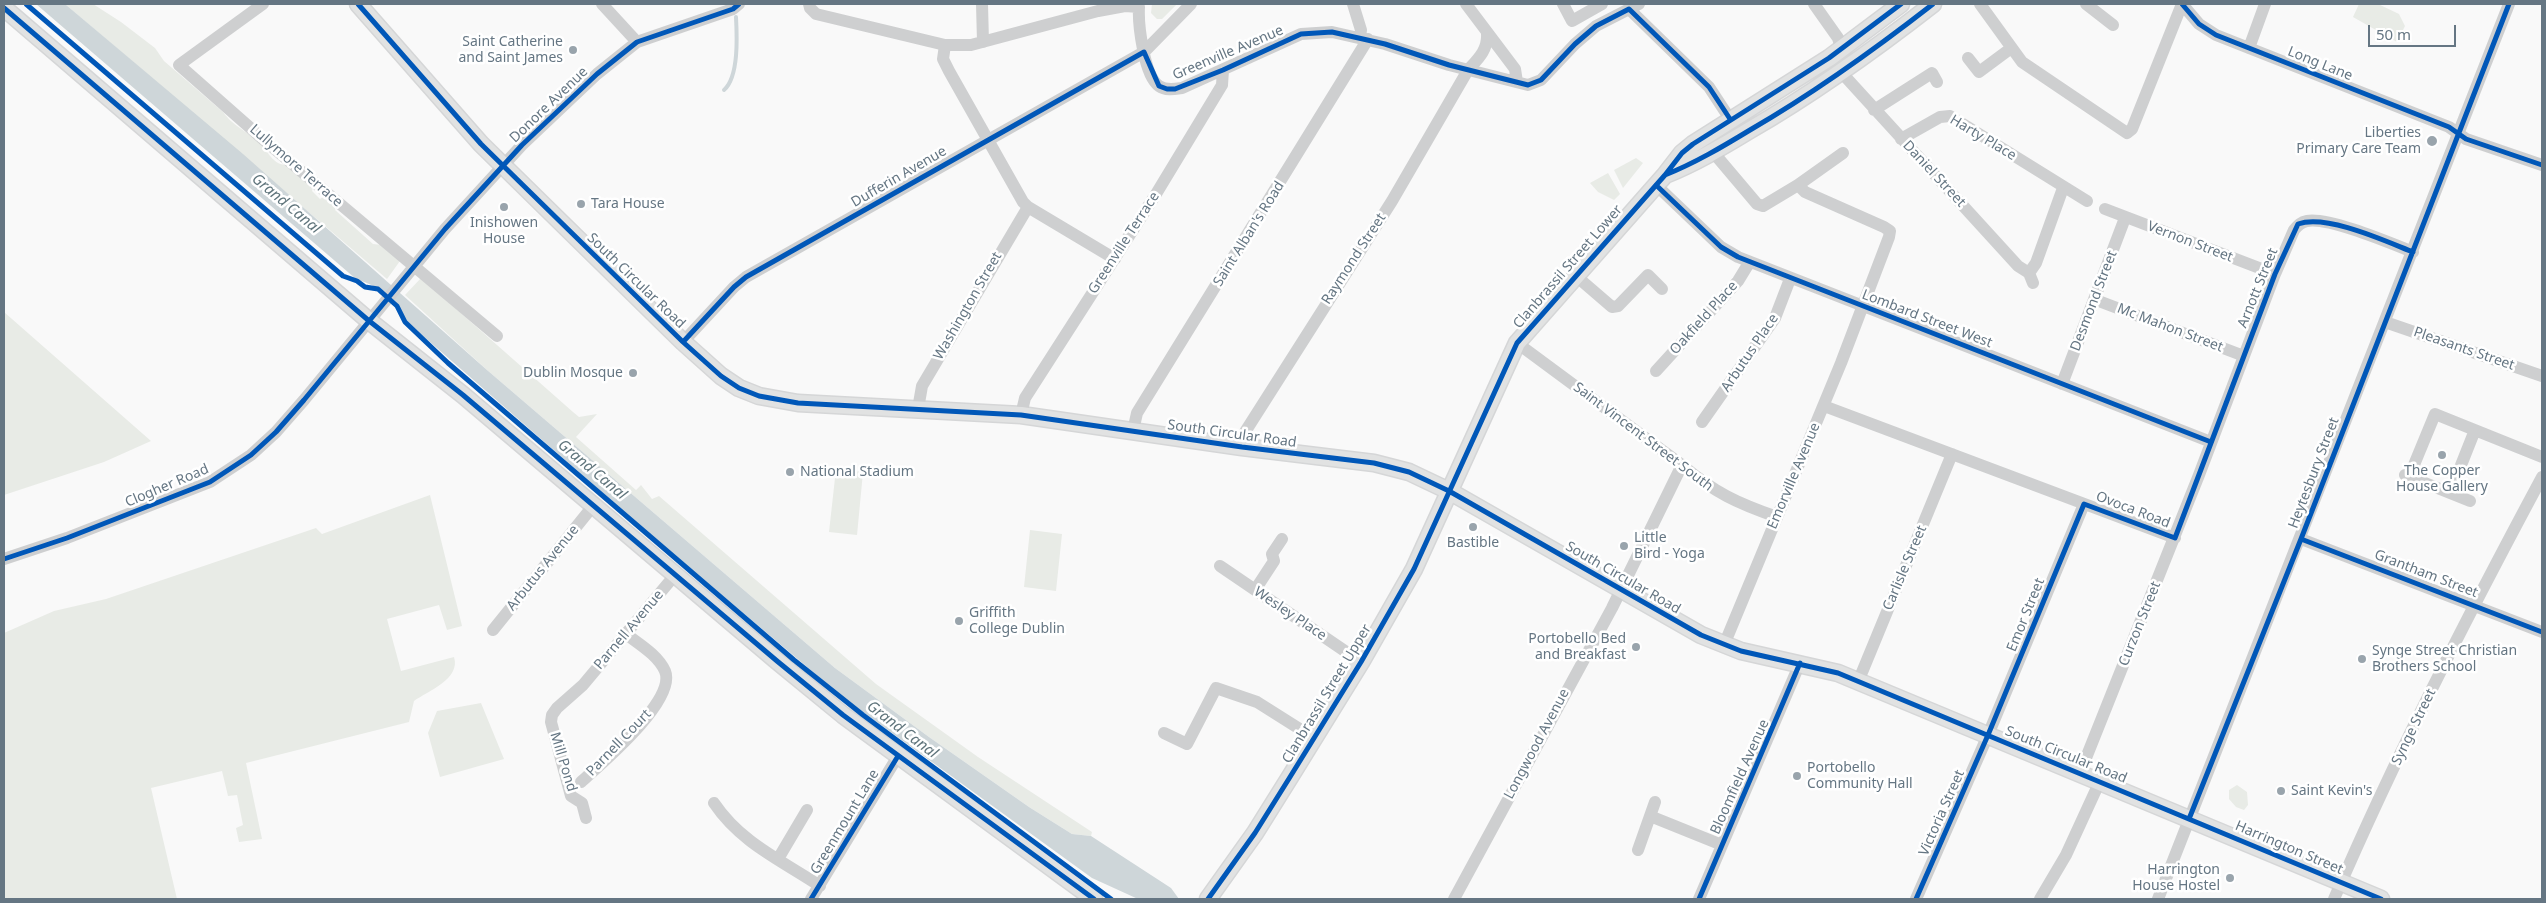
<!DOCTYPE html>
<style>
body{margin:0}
#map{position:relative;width:2546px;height:903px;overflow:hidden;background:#f9f9f9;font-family:"Noto Sans",sans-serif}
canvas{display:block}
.frame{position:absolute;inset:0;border:5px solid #657683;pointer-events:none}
.scale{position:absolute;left:2368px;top:25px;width:88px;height:22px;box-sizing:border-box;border:2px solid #657683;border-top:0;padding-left:6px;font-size:15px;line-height:18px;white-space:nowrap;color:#657683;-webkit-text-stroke:4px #fff;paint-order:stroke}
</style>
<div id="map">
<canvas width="2546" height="903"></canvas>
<div class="frame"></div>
<div class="scale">50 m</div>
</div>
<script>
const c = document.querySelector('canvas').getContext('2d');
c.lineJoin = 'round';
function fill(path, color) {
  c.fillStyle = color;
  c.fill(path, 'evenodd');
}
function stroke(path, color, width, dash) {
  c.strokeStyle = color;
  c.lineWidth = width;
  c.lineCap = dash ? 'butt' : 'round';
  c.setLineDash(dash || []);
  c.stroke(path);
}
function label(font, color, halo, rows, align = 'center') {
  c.font = font + ' "Noto Sans",sans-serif';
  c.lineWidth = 5;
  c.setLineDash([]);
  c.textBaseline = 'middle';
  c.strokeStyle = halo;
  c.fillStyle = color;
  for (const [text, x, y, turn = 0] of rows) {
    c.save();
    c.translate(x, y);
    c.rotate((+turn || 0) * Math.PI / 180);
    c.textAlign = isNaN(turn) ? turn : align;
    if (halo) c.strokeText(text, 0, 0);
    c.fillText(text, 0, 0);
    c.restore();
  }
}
const green = new Path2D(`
 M 65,4 L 93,4 L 121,22 L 155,48 L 164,61 L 223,112 C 235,129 254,134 263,146 C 269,154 274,165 287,165 L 313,187 L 312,191 L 320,199 L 323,197 L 336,207 L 335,210 L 373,244 L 382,245 L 400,261 L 387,279 Z
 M 1152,4 L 1177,4 L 1162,19 L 1157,19 L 1151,13 Z
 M 2359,4 L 2378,4 L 2399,14 L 2405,26 L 2397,42 L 2353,17 Z
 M 1636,158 L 1643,163 L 1623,188 L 1614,170 Z
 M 1608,173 L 1620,194 L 1614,200 L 1598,192 L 1590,183 Z
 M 421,278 L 573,412 L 579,417 L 597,414 L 576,437 L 636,490 L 641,485 L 652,499 L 659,496 L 876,684 L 978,757 L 1092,832 L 1091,836 L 1072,834 L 1029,807 L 929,737 L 835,668 L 487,370 L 405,295 Z
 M 4,312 L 151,441 L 104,462 L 4,495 Z
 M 836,469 L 863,472 L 857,535 L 829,532 Z
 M 430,495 L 462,626 L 447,630 L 439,605 L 387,619 L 401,671 L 454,657 C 461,679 428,691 414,701 L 409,722 L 246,763 L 262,839 L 239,842 L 236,828 L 243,825 L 237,795 L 228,796 L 222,771 L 151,788 L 177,899 L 4,899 L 4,633 L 54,611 L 106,599 L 316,528 L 322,534 Z
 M 1030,530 L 1062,534 L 1056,591 L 1024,587 Z
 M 481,703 L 504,759 L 440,777 L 428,733 L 437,711 Z
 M 2237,785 L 2247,792 L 2248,805 L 2244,810 L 2236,807 L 2229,799 L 2229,790 Z`);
const water = new Path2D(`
 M 36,4 L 65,4 L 243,154 L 487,370 L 835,668 L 929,737 L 1029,807 L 1072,834 L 1091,836 L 1171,888 L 1179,899 L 1138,899 L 1092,878 L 845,699 L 652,536 L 406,321 C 397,295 381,288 356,279 Z`);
const stream = new Path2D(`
 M 724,90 C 739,77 737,36 736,17`);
const minor = new Path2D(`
 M 263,4 L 179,65 L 264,140 L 497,336
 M 602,4 L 637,42
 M 809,4 L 810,8 L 816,14 L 945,45 L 971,45 L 1098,11 L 1125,6 L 1139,7 C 1138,24 1144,76 1159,86 C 1166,91 1175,89 1182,88 L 1301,34 L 1332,32 L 1385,44 L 1449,65 L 1528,85 L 1541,80 L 1575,44 L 1596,26 L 1639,4
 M 982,4 L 983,42
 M 1353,4 L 1361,30 L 1360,37
 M 1466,4 L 1515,69 L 1517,82
 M 1563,4 L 1572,21 L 1602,4
 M 1814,4 L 1838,38 L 1841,49
 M 1980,4 L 2022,62 L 2127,133 L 2132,129 L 2182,4
 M 2086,4 L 2113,25
 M 2182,4 L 2199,24 L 2216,35 L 2449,127 L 2466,139 L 2542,165
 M 1629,9 L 1709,87 L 1730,119
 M 945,45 L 943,59 L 949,71 L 1023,202 L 1028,207 L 1115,259
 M 2249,48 L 2265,4
 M 1968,58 L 1979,72 L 2010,49
 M 1841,72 L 2018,266 L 2029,273
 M 1874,110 L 1932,73 L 1937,82
 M 1901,139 L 1940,117 L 1950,116 L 2087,201
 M 1713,152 L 1757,204 L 1763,206 L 1798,185
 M 1656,185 L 1721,247 L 1738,257 L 2211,442
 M 2105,209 L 2275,274
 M 1576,276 L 1612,307 L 1618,306 L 1648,275 L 1662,289
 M 2033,283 L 2029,273 L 2036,263 L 2063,188
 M 2096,300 L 2244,356
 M 2385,322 L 2542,376
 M 683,342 L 734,287 L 746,277 L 1144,52 L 1191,4
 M 1517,343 L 1682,465 C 1715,493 1737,503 1777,517
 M 1656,371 L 1738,281 L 1749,263
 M 2062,384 L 2125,218
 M 1824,406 L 2175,538
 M 918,409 L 922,386 L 1028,207
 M 1021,415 L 1025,398 L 1156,194 L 1222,85 L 1223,70
 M 1702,422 L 1775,318 L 1790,279
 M 1133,431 L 1137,413 L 1368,39
 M 1242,447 L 1245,432 L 1392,201 L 1468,70 C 1478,59 1488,50 1487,34
 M 2405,475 L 2470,501
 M 2409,477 L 2435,414 L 2542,457
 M 2450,493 L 2475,430
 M 2301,539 L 2542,632
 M 4,559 L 67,538 L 210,482 L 251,455 L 276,432 L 304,400 L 445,229 L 522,145 L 597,74 L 637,42 L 733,9 L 739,4
 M 1220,566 L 1361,662
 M 1255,590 L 1274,561 L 1272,554 L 1282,539
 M 493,630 L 593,506
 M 1724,645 L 1841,363 L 1889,237 L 1890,231 L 1884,227 L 1805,192 L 1798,185 L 1843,153
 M 1858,682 L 1952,454
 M 1164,733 L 1187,744 L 1216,688 L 1257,702 L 1314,738
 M 2080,773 L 2199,475 L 2275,274 L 2294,230 C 2298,225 2301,222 2307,221 C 2329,217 2390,243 2413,252
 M 581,782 C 602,763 677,700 665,671 C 658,655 639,644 626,634
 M 714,803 C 741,843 781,860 820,886
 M 1650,816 L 1722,845
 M 586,818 L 582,803 L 571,796 L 551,722 L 552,715 L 557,708 L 583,685 L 675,575
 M 1638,850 L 1655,802
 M 778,859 L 807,810
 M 811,899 L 898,756
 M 1454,899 L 1612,608 L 1682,465
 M 1699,899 L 1800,663
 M 1916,899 L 1988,735 L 2084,504
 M 2040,899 L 2066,855 L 2100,781
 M 2158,899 L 2509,4
 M 2334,899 C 2396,755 2468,615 2542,477`);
const major = new Path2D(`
 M 358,4 L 481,144 L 683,342 L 721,376 L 739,388 L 759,396 L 798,403 L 1021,415 L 1242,447 L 1374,463 L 1409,472 L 1449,491 L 1701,635 L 1741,651 L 1838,673 L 2381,899
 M 4,8 L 368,320 L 463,395 L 777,661 L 843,715 L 1094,899
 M 1665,175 C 1695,163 1722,147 1750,130 C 1814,93 1874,50 1933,4
 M 1208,899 L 1255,833 L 1290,777 L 1361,662 L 1414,569 L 1517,343 L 1665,175 L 1682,153 L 1693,144 L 1829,58 L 1901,4`);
const cycleway = new Path2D(`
 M 26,4 L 343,276 L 357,281 L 365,287 L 378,289 L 397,306 L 405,322 L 448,363 L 794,660 L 863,715 L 1111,899
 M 358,4 L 481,144 L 683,342 L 721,376 L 739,388 L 759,396 L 798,403 L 1021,415 L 1242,447 L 1374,463 L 1409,472 L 1449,491 L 1701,635 L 1741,651 L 1838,673 L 2381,899
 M 2182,4 L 2199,24 L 2216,35 L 2449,127 L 2466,139 L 2542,165
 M 4,8 L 368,320 L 463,395 L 777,661 L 843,715 L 1094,899
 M 1665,175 C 1695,163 1722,147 1750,130 C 1814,93 1874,50 1933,4
 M 1656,185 L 1721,247 L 1738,257 L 2211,442
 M 683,342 L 734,287 L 746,277 L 1144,52 L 1159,86 L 1167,89 L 1175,89 L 1223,70 L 1301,34 L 1332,32 L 1385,44 L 1449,65 L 1528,85 L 1541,80 L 1575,44 L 1596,26 L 1629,9 L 1709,87 L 1730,119
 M 2301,539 L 2542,632
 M 4,559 L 67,538 L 210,482 L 251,455 L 276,432 L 304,400 L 445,229 L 522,145 L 597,74 L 637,42 L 733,9 L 739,4
 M 2189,819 L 2301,539 L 2509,4
 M 811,899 L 898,756
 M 1208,899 L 1255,833 L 1290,777 L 1361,662 L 1414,569 L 1517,343 L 1665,175 L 1682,153 L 1693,144 L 1829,58 L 1901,4
 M 1699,899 L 1800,663
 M 1916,899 L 1988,735 L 2084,504 L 2175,538 L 2275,274 L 2298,224 C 2327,214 2385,241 2413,252`);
const markers = [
 [573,50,5,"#99a4ac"],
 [2432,141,6,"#99a4ac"],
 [581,204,5,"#99a4ac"],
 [504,207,5,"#99a4ac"],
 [633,373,5,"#99a4ac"],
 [2442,455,5,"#99a4ac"],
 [790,472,5,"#99a4ac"],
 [1473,527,5,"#99a4ac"],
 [1624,546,5,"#99a4ac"],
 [959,621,5,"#99a4ac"],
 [1636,647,5,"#99a4ac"],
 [2362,659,5,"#99a4ac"],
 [1797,776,5,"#99a4ac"],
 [2281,791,5,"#99a4ac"],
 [2230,878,5,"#99a4ac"]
];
const poiNames = [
 ["Saint Catherine",563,42,"right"],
 ["and Saint James",563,58,"right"],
 ["Liberties",2421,133,"right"],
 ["Primary Care Team",2421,149,"right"],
 ["Tara House",591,204],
 ["Inishowen",504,223,"center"],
 ["House",504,239,"center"],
 ["Dublin Mosque",623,373,"right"],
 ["The Copper",2442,471,"center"],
 ["House Gallery",2442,487,"center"],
 ["National Stadium",800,472],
 ["Little",1634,538],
 ["Bird - Yoga",1634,554],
 ["Bastible",1473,543,"center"],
 ["Griffith",969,613],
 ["College Dublin",969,629],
 ["Portobello Bed",1626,639,"right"],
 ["and Breakfast",1626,655,"right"],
 ["Synge Street Christian",2372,651],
 ["Brothers School",2372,667],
 ["Portobello",1807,768],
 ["Community Hall",1807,784],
 ["Saint Kevin's",2291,791],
 ["Harrington",2220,870,"right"],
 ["House Hostel",2220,886,"right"]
];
const streetNames = [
 ["Greenville Avenue",1228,53,-23],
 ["Long Lane",2320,64,22],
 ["Donore Avenue",549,105,-44],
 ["Harty Place",1983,138,31],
 ["Lullymore Terrace",296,166,41],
 ["Daniel Street",1934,174,47],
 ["Dufferin Avenue",899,177,-30],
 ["Saint Alban's Road",1249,234,-58],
 ["Vernon Street",2190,242,21],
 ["Greenville Terrace",1124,243,-57],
 ["Raymond Street",1354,259,-57],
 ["Clanbrassil Street Lower",1568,267,-49],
 ["South Circular Road",636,281,44],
 ["Arnott Street",2258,288,-68],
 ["Desmond Street",2094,301,-69],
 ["Washington Street",968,306,-60],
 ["Oakfield Place",1704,318,-48],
 ["Lombard Street West",1927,319,21],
 ["Mc Mahon Street",2170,328,21],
 ["Pleasants Street",2464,349,19],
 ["Arbutus Place",1750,353,-56],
 ["South Circular Road",1232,434,8],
 ["Saint Vincent Street South",1643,437,37],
 ["Heytesbury Street",2314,473,-69],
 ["Emorville Avenue",1794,476,-67],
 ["Clogher Road",167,486,-23],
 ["Ovoca Road",2133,510,21],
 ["Arbutus Avenue",543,568,-51],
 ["Carlisle Street",1905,568,-67],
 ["Grantham Street",2426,574,21],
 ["South Circular Road",1623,578,30],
 ["Wesley Place",1290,614,34],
 ["Emor Street",2026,615,-68],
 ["Curzon Street",2140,624,-68],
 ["Parnell Avenue",629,630,-50],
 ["Clanbrassil Street Upper",1327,694,-59],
 ["Synge Street",2414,727,-64],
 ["Parnell Court",619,743,-46],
 ["Longwood Avenue",1537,744,-62],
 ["South Circular Road",2066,755,22],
 ["Mill Pond",563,762,73],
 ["Bloomfield Avenue",1740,777,-66],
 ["Victoria Street",1942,813,-66],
 ["Greenmount Lane",845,822,-59],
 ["Harrington Street",2289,848,23]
];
const waterNames = [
 ["Grand Canal",286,204,40],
 ["Grand Canal",592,470,40],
 ["Grand Canal",902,730,37]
];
fill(green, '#e8ebe6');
fill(water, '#ced6d9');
stroke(stream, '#ced6d9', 4);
stroke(major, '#d5d6d7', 19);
stroke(minor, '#cecfd0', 12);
stroke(major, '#e1e2e2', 16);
stroke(cycleway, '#0057b8', 5);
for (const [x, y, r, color] of markers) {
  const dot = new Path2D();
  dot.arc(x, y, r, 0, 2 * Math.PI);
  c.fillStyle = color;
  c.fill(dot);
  stroke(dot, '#fff', 2);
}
label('14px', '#657683', '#fff', poiNames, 'left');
label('14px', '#657683', '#fff', streetNames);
label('italic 15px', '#60757c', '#fff', waterNames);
</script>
